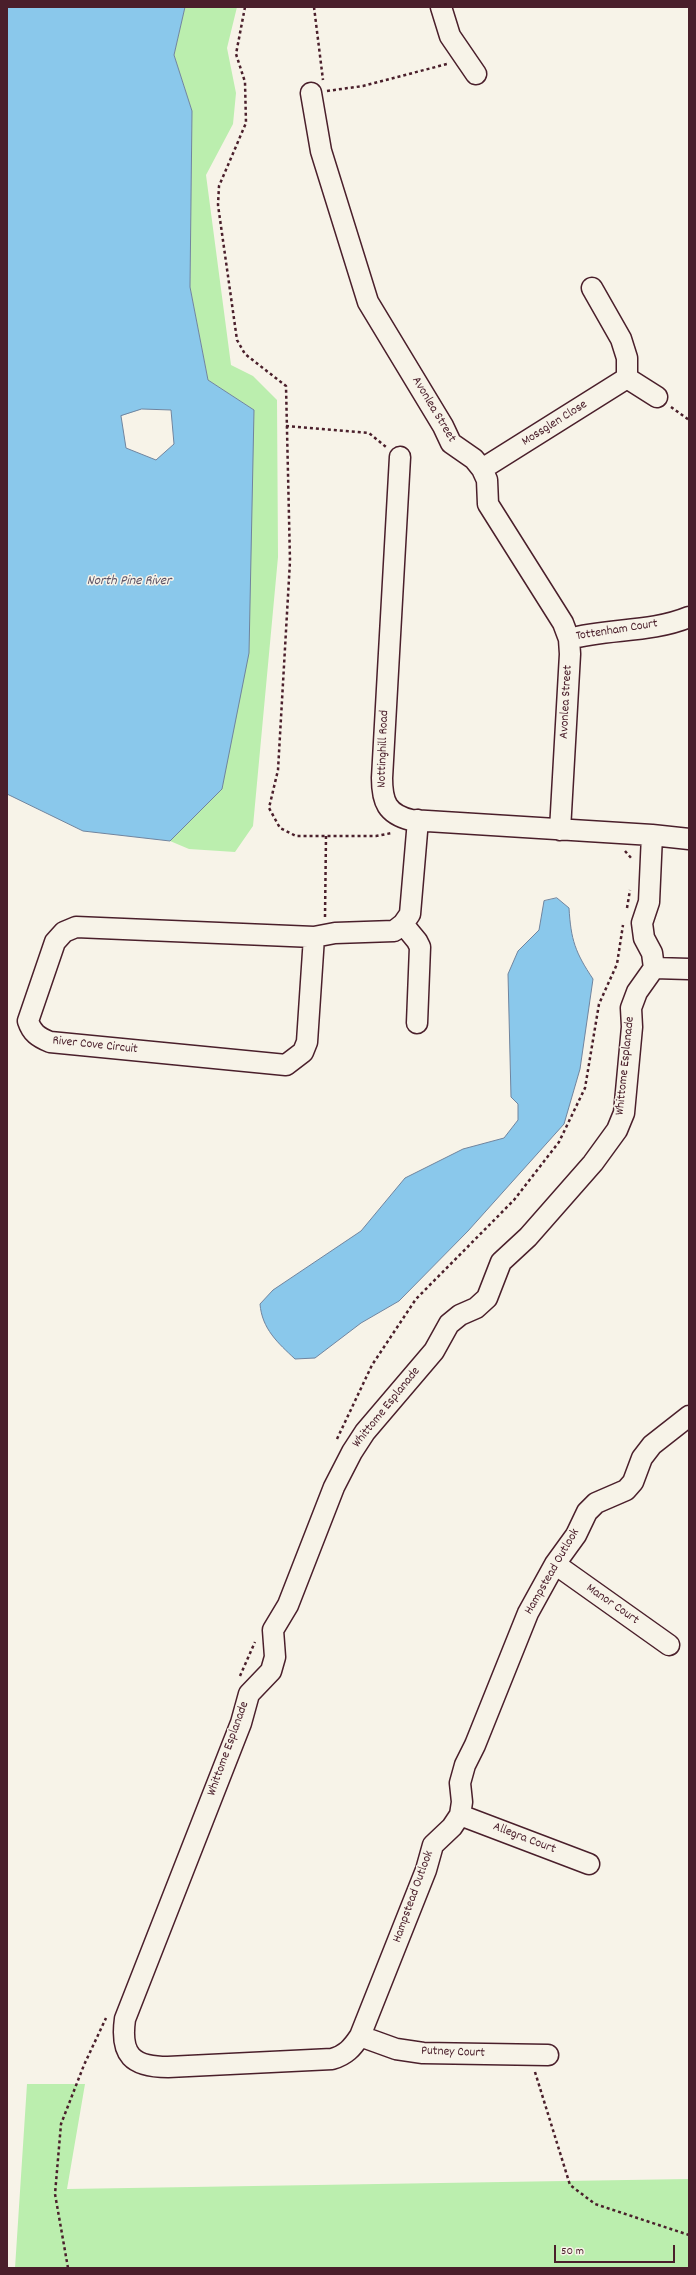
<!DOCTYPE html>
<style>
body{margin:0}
#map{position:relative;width:696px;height:2275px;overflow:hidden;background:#f7f3e8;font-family:Dekko,sans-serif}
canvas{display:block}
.frame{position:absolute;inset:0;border:8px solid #4a1f2b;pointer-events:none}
.scale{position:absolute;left:554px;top:2245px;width:121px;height:18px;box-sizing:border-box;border:2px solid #4a1f2b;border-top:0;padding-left:5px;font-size:12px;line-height:14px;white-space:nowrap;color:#4a1f2b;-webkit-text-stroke:3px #f7f3e8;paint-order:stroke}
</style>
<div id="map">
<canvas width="696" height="2275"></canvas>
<div class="frame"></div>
<div class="scale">50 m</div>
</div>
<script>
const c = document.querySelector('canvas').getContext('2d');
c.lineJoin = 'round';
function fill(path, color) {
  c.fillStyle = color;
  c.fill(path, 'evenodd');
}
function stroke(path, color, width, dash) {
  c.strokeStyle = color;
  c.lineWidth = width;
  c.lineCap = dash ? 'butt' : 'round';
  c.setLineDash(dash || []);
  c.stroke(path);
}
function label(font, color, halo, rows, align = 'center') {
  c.font = font + ' Dekko,sans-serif';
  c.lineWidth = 3;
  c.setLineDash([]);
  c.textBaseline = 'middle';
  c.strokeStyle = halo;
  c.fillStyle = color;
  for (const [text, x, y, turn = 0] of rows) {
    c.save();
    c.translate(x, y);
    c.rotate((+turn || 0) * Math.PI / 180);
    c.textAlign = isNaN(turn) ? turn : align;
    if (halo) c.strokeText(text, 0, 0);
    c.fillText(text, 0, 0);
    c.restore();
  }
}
const green = new Path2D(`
 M 185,7 L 237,7 L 227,48 L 236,93 L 233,124 L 206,175 L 231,365 L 253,376 L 277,400 L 278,557 L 253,826 L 235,852 L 189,849 L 170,841 L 222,789 L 254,410 L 208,380 L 190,287 L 192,111 L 174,55 Z
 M 27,2084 L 85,2084 L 67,2189 L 689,2179 L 689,2268 L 15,2268 Z`);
const water = new Path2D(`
 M 7,7 L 185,7 L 174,55 L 192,111 L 190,287 L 208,380 L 254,410 L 249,653 L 222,789 L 170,841 L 83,831 L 7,794 ZM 142,409 L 171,410 L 174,444 L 156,460 L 126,448 L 121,416 Z
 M 557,898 L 569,908 C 571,940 575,952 593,979 L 580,1069 L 564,1124 L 468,1231 L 399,1301 L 361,1323 L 315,1358 L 295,1359 C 278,1343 262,1329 260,1304 L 273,1290 L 361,1231 L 405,1178 L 463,1149 L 504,1138 L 518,1120 L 518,1104 L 511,1097 L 508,974 L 518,951 L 539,930 L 544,901 Z`);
const path = new Path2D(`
 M 245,7 L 236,54 L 245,82 L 246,123 L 219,186 L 218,205 L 237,340 L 245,354 L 286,386 L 290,561 L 278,770 L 269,808 L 280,828 L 296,836 L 376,836 L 392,833
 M 314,7 L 323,80
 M 327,91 L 363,86 L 447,64
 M 671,407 L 689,420
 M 286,426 L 369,433 L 386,447
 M 625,851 L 632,859
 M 627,908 L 630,890
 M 325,917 L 326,836
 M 337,1439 L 372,1365 L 416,1299 L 514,1200 L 559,1142 L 585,1088 L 599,1004 L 617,964 L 623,925
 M 240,1676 L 255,1642
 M 535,2072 L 570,2185 L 595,2204 L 689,2235
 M 68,2268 L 55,2194 L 61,2124 L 84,2065 L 106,2018`);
const minor = new Path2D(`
 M 441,7 L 450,36 L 476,74
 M 311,93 L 321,151 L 368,302 L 443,426 L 451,443 L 474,459 L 482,469 L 487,480 L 488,504 L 563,623 L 569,639 L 570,654 L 560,830
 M 592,288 L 621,339 L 627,358 L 627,378
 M 627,378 L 657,397
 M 400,457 L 382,778 C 382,802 387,814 411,820 L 652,835 L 689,839
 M 482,469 L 627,378
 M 569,639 C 608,628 650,633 689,617
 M 652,835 L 649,902 L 642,923 L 644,938 L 652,953 L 654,968 L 637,992 L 631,1008 L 632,1027 L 624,1113 L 617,1130 L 593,1163 L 528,1237 L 501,1262 L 487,1298 L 476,1308 L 460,1315 L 449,1324 L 434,1351 L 365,1432 L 352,1452 L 334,1487 L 288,1605 L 273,1630 L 275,1657 L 271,1671 L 249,1694 L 241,1723 L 125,2019 C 120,2055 132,2067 168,2067 L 332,2059 C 346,2055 352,2048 360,2036 L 426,1870 L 433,1845 L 452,1827 L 460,1815 L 462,1802 L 460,1783 L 465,1765 L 475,1745 L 528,1613 L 555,1564 L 576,1535 L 587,1512 L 596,1503 L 626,1490 L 633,1482 L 642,1458 L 652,1445 L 689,1416
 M 403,924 L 417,941 L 420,947 L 417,1023
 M 314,937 L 307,1042 L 303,1052 L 286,1065 L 50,1042 C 38,1037 32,1033 28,1021 L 55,942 L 64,932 L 76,927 L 314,937 L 335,933 L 394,931 L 403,924 L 410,914 L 418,820
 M 654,968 L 689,969
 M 555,1564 L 669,1645
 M 460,1815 L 589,1864
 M 360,2036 L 396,2049 L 423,2053 L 548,2055`);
const streetNames = [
 ["Avonlea Street",433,410,59],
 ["Mossglen Close",555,424,-32],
 ["Tottenham Court",617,631,-9],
 ["Avonlea Street",567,702,-87],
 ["Nottinghill Road",384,749,-88],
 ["River Cove Circuit",95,1046,6],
 ["Whittome Esplanade",626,1066,-84],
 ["Whittome Esplanade",387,1408,-51],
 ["Hampstead Outlook",553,1572,-60],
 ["Manor Court",612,1605,35],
 ["Whittome Esplanade",229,1749,-70],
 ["Allegra Court",524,1839,21],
 ["Hampstead Outlook",414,1897,-70],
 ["Putney Court",453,2053,2]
];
const waterNames = [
 ["North Pine River",129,582]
];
fill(green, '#bbeeae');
fill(water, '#8ac8eb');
stroke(water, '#70849e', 1);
stroke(minor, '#4a1f2b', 23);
stroke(path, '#4a1f2b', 2.5, [3, 3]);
stroke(minor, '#f7f3e8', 20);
label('13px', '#4a1f2b', '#f7f3e8', streetNames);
label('italic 14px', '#5d5265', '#f7f3e8', waterNames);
</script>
